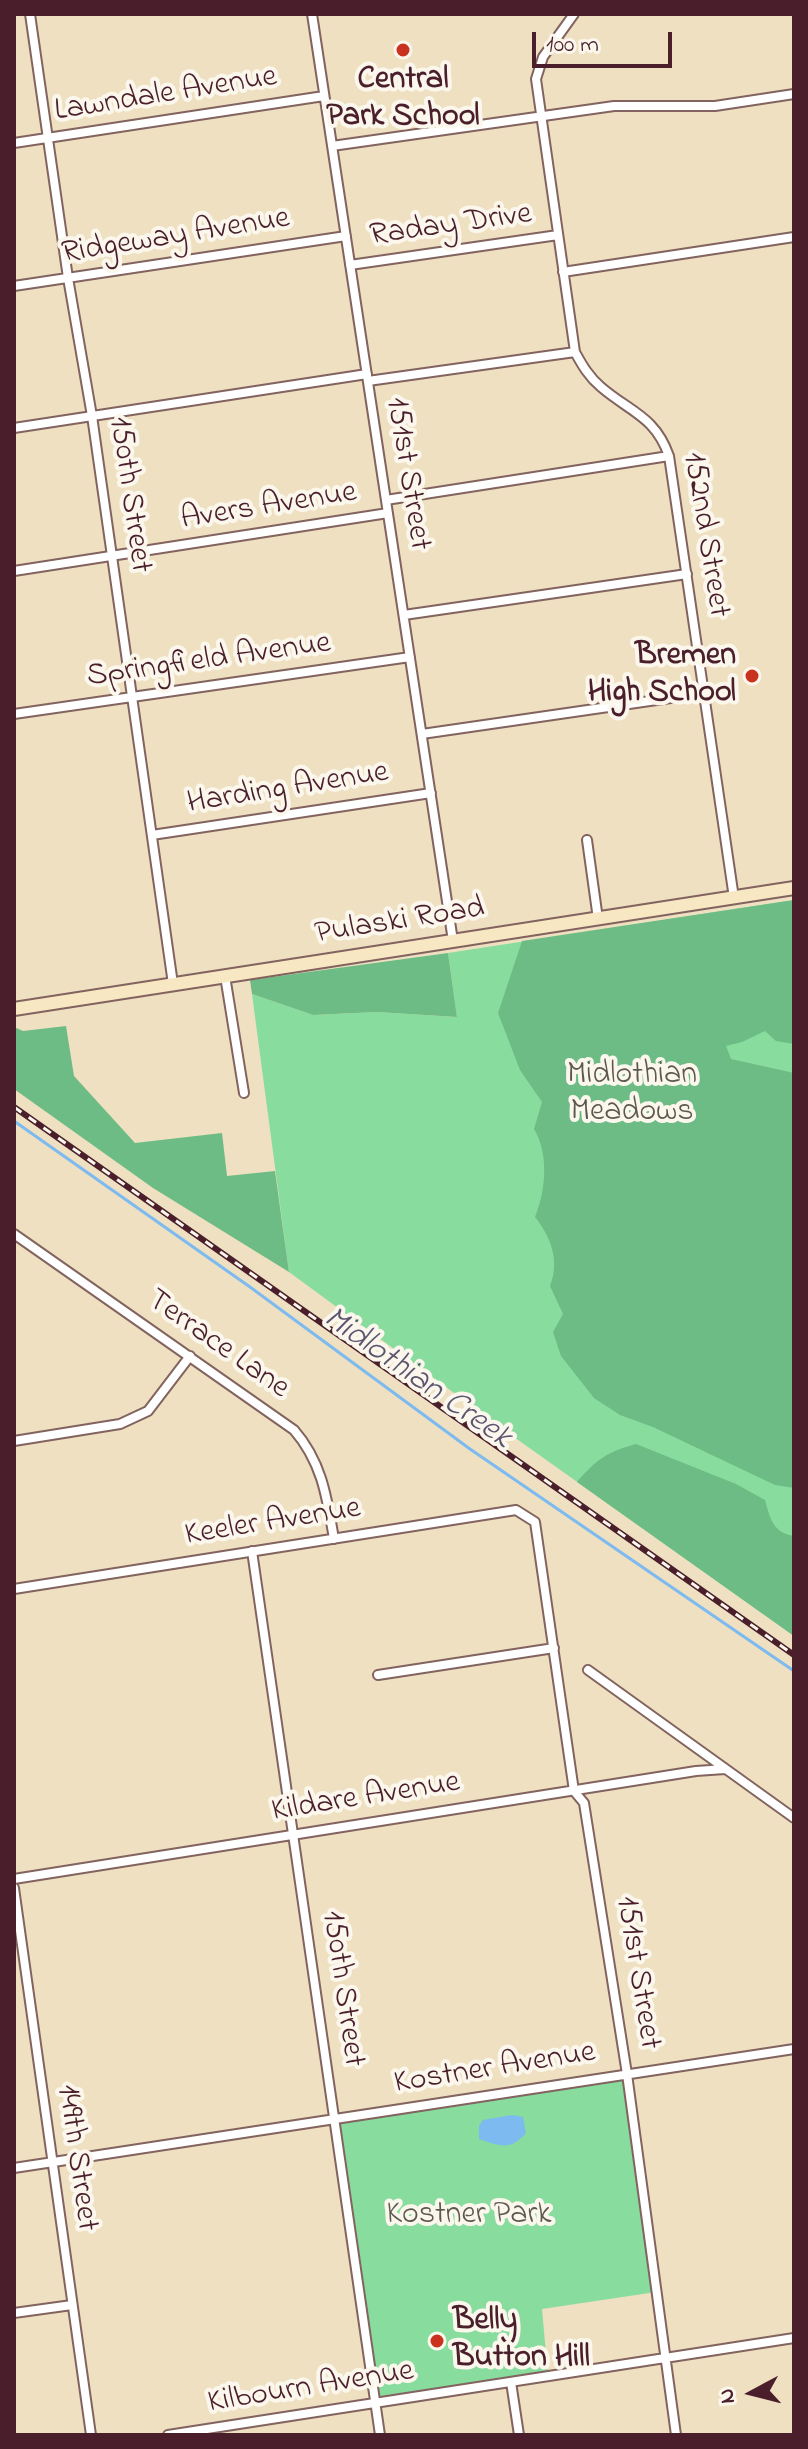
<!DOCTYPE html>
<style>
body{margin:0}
#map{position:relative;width:808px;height:2449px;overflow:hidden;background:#eee0c0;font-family:"Indie Flower",sans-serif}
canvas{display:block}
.frame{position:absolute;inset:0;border:16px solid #4a1f2b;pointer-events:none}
.north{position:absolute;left:712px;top:2353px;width:80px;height:80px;-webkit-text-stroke:6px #fbf7ec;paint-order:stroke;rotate:263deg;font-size:22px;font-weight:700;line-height:32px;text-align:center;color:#4a1f2b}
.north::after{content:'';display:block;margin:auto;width:28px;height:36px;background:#4a1f2b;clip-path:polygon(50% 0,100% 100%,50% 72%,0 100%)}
.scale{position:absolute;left:532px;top:32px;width:140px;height:36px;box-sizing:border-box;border:4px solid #4a1f2b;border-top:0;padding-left:10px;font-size:24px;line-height:28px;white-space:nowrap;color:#4a1f2b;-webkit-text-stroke:6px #fbf7ec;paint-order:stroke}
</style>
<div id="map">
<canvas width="808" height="2449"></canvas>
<div class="frame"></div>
<div class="north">N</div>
<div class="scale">100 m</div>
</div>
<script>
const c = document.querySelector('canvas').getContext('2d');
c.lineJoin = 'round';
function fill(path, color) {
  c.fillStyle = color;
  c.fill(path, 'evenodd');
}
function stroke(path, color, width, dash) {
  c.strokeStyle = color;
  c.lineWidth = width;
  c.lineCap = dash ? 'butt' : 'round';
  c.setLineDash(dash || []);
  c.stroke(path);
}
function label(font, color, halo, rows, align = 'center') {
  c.font = font + ' "Indie Flower",sans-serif';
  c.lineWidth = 8;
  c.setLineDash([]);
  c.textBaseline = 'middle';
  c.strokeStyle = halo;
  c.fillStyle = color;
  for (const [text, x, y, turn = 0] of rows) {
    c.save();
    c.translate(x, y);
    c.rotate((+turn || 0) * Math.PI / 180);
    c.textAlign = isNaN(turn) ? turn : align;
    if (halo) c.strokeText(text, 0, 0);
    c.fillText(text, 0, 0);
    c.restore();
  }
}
const green = new Path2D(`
 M 794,900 L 794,1636 L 521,1442 L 289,1272 L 252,994 L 313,1015 L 377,1012 L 457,1017 L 448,953 Z
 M 627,2074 L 656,2292 L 542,2309 L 548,2376 L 375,2403 L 336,2119 Z`);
const forest = new Path2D(`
 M 794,900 L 794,1044 L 776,1041 L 765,1031 L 742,1042 L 726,1046 L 731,1059 L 794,1073 L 794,1488 L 775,1485 L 653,1427 L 620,1415 L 594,1398 L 561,1356 L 553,1332 L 563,1314 L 550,1286 C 560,1261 551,1237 535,1217 C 546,1190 549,1154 534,1129 L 542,1102 L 520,1070 L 498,1013 L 522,941 Z
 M 448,953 L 457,1017 L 377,1012 L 313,1015 L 252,994 L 250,980 Z
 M 66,1026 L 74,1076 L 135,1143 L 222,1133 L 227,1176 L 275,1171 L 289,1272 L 153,1188 L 14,1089 L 14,1027 L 23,1031 Z
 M 636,1444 L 736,1484 L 765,1500 C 770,1518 773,1533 794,1536 L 794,1636 L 577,1482 C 597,1459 607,1452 636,1444 Z`);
const water = new Path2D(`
 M 512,2115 L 523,2117 L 526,2133 C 510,2151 500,2146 479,2139 L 479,2126 L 483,2120 Z`);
const stream = new Path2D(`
 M 14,1121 L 250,1287 L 470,1449 L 794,1671`);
const minor = new Path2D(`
 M 30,14 L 68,278 L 92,416 L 173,984
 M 312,14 L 453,941
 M 574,14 L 543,57 L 536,79 L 575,352 C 582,365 589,377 601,387 C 630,412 655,416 669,456 L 734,898
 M 14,143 L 324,96
 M 332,146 L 614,106 L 715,106 L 794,94
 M 350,265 L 558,235
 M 563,272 L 794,237
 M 14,286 L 346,236
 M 368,381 L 575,352
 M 14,428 L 367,374
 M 386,500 L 669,456
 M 14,571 L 388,513
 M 404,615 L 687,574
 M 14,714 L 410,657
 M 422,734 L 705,693
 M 152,835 L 431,793
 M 587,840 L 598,919
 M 225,976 L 244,1093
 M 14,1234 L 294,1430 C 322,1462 327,1498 334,1539
 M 14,1441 L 120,1424 L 148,1411 L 190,1356
 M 252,1551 L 380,2435
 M 14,1589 L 516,1510 L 535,1522 L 574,1791 L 584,1803 L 627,2074 L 676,2435
 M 588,1670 L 794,1818
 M 378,1675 L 554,1648
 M 14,1879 L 696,1771 L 725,1769
 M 14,1888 L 91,2435
 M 14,2168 L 794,2049
 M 14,2313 L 72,2305
 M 511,2382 L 519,2435
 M 168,2435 L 794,2338`);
const secondary = new Path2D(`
 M 14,1009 L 794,888`);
const rail = new Path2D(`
 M 14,1107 L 794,1655`);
const markers = [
 [403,50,8,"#c8321e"],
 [752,676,8,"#c8321e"],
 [437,2341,8,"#c8321e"]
];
const poiNames = [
 ["Central",403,82],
 ["Park School",403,119],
 ["Bremen",736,658,"right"],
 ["High School",736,695,"right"],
 ["Belly",453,2323,"left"],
 ["Button Hill",453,2360,"left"]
];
const streetNames = [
 ["Lawndale Avenue",166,96,-9],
 ["Raday Drive",451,227,-8],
 ["Ridgeway Avenue",176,238,-9],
 ["151st Street",406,474,81],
 ["150th Street",128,495,82],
 ["Avers Avenue",269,508,-9],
 ["152nd Street",704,535,81],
 ["Springfield Avenue",209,662,-8],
 ["Harding Avenue",288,790,-9],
 ["Pulaski Road",400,923,-9],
 ["Terrace Lane",217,1346,35],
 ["Keeler Avenue",273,1524,-9],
 ["Kildare Avenue",366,1799,-9],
 ["151st Street",636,1973,81],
 ["150th Street",341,1989,82],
 ["Kostner Avenue",495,2070,-9],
 ["149th Street",75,2158,82],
 ["Kilbourn Avenue",311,2389,-9]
];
const parkNames = [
 ["Midlothian",632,1077],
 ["Meadows",632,1114],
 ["Kostner Park",469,2217]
];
const waterNames = [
 ["Midlothian Creek",416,1380,35]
];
fill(green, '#87dc9e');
fill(forest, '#6dbc85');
fill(water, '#7dbaf0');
stroke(stream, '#7dbaf0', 3);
stroke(minor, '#83635f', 12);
stroke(secondary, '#83635f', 16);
stroke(minor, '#fff', 8);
stroke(secondary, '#f7e8c3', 12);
stroke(rail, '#4a1f2b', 6);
stroke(rail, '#fbf7ec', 3, [9]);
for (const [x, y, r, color] of markers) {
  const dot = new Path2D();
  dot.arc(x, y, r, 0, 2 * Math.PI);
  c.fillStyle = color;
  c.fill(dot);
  stroke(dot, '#fbf7ec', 3);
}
label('bold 32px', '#4a1f2b', '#fbf7ec', poiNames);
label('32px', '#4a1f2b', '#fbf7ec', streetNames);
label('32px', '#5c584e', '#fbf7ec', parkNames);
label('italic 34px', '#5c5570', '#fbf7ec', waterNames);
</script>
